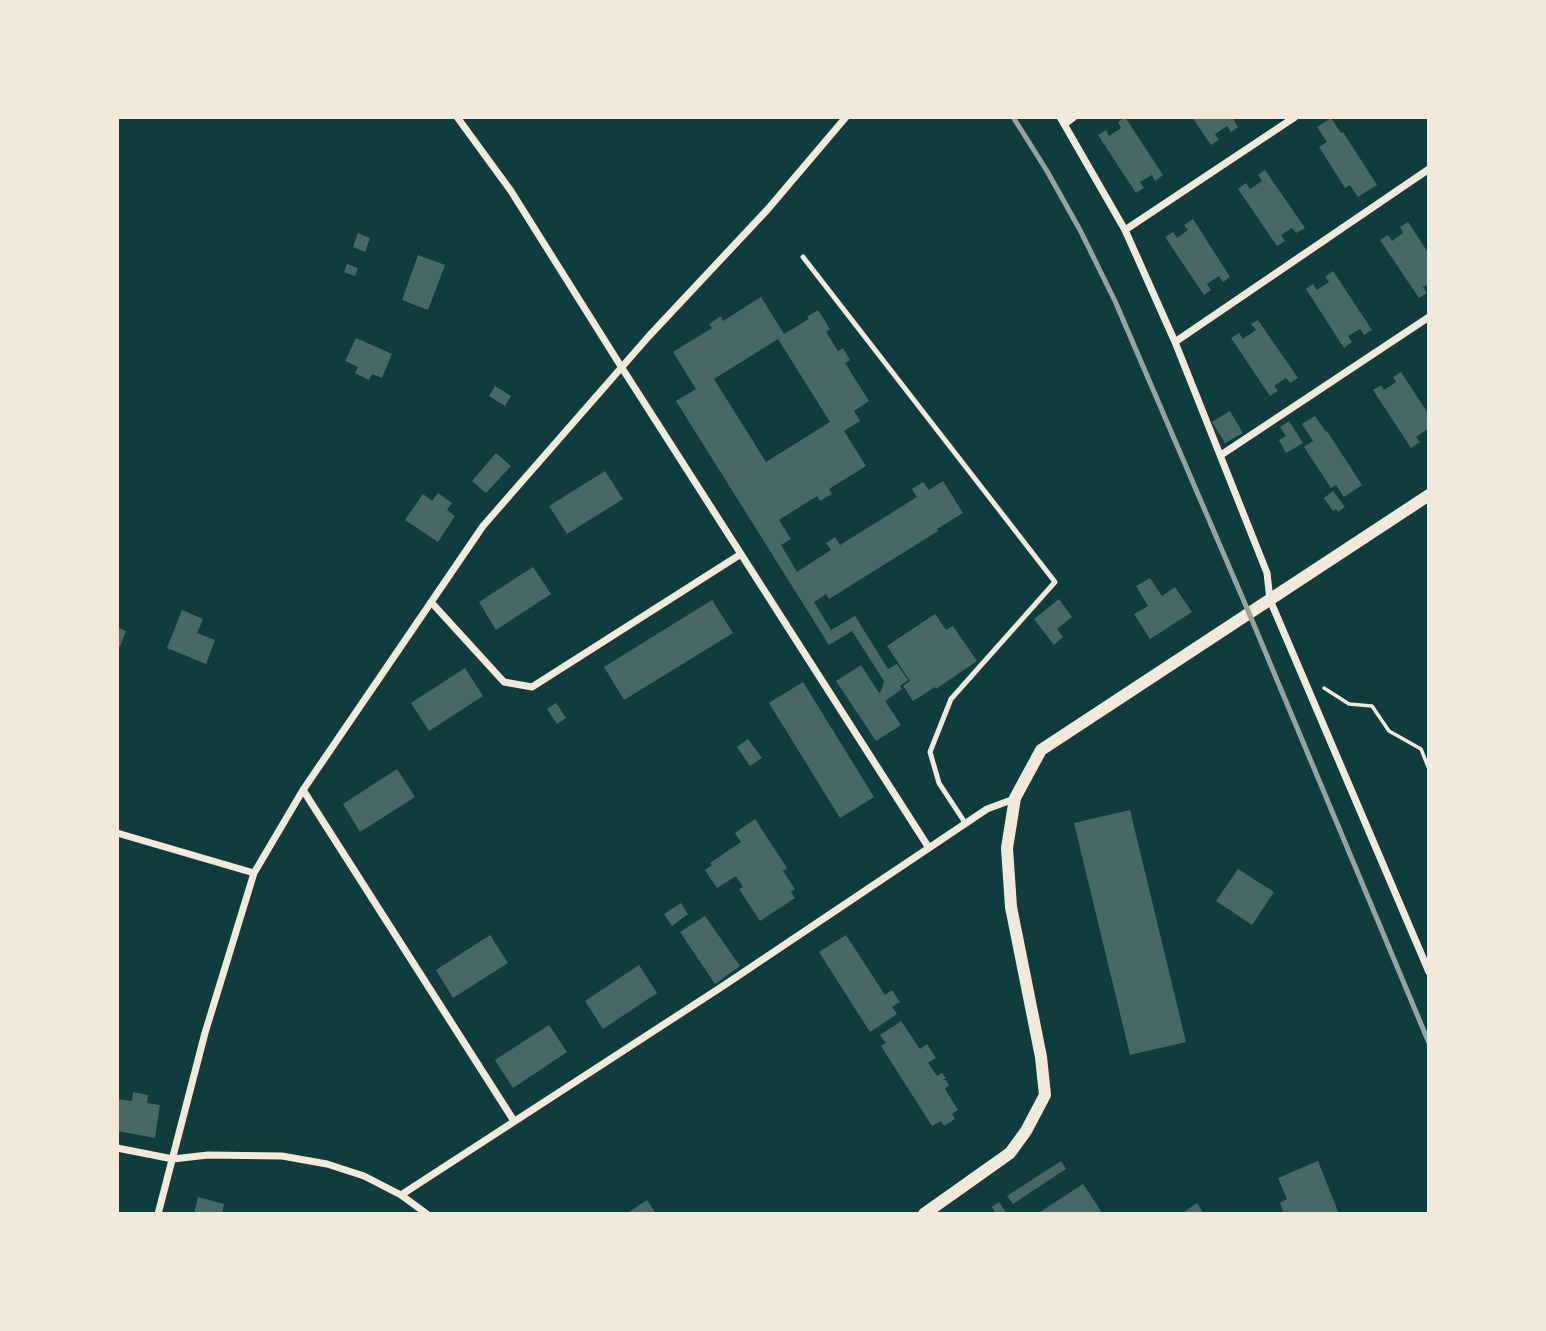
<!DOCTYPE html>
<style>
body{margin:0}
#map{position:relative;width:1546px;height:1331px;overflow:hidden;background:#0f3d3e;font-family:Merriweather,serif}
canvas{display:block}
.frame{position:absolute;inset:0;border:119px solid #f1e9da;pointer-events:none}
</style>
<div id="map">
<canvas width="1546" height="1331"></canvas>
<div class="frame"></div>
</div>
<script>
const c = document.querySelector('canvas').getContext('2d');
c.lineJoin = 'round';
function fill(path, color) {
  c.fillStyle = color;
  c.fill(path, 'evenodd');
}
function stroke(path, color, width, dash) {
  c.strokeStyle = color;
  c.lineWidth = width;
  c.lineCap = dash ? 'butt' : 'round';
  c.setLineDash(dash || []);
  c.stroke(path);
}
const building = new Path2D(`
 M 1125,117 L 1163,175 L 1155,181 L 1152,175 L 1140,182 L 1144,188 L 1136,193 L 1098,135 L 1106,130 L 1109,136 L 1121,128 L 1118,122 Z
 M 1192,117 L 1232,117 L 1238,127 L 1231,132 L 1227,126 L 1215,134 L 1219,140 L 1211,145 Z
 M 1331,118 L 1341,133 L 1343,132 L 1377,185 L 1358,197 L 1350,185 L 1345,188 L 1319,147 L 1327,142 L 1317,127 Z
 M 1265,170 L 1305,228 L 1296,233 L 1292,228 L 1281,235 L 1285,241 L 1277,246 L 1238,189 L 1246,183 L 1250,189 L 1262,181 L 1258,175 Z
 M 1193,219 L 1230,277 L 1223,282 L 1219,276 L 1207,284 L 1211,290 L 1204,295 L 1165,237 L 1173,232 L 1177,238 L 1188,230 L 1184,225 Z
 M 1408,222 L 1429,254 L 1429,284 L 1423,287 L 1427,293 L 1419,298 L 1380,240 L 1388,235 L 1392,241 L 1403,233 L 1400,227 Z
 M 358,233 L 370,238 L 365,252 L 353,247 Z
 M 418,255 L 445,265 L 428,310 L 402,300 Z
 M 347,264 L 358,268 L 355,276 L 344,272 Z
 M 1333,271 L 1372,330 L 1364,335 L 1360,329 L 1348,336 L 1352,342 L 1344,348 L 1306,289 L 1313,284 L 1317,290 L 1329,282 L 1325,277 Z
 M 761,297 L 784,334 L 809,319 L 807,317 L 818,310 L 830,329 L 826,332 L 838,351 L 843,348 L 850,360 L 845,363 L 869,401 L 854,411 L 860,421 L 844,431 L 866,466 L 829,489 L 832,494 L 820,501 L 817,496 L 779,520 L 791,539 L 781,545 L 797,572 L 831,550 L 826,543 L 835,537 L 840,545 L 917,497 L 912,489 L 923,482 L 929,490 L 943,481 L 963,513 L 937,529 L 938,531 L 829,599 L 826,594 L 814,602 L 831,630 L 855,616 L 888,669 L 897,664 L 908,680 L 900,686 L 902,689 L 885,701 L 901,725 L 876,741 L 836,681 L 861,665 L 879,693 L 881,691 L 884,681 L 852,631 L 829,645 L 676,401 L 696,389 L 673,352 L 712,328 L 709,324 L 721,316 L 723,321 ZM 778,339 L 830,422 L 766,462 L 714,379 Z
 M 1258,320 L 1298,378 L 1290,383 L 1286,378 L 1274,386 L 1278,391 L 1270,396 L 1231,338 L 1239,333 L 1243,339 L 1256,330 L 1251,324 Z
 M 356,338 L 392,354 L 382,378 L 372,374 L 369,380 L 355,373 L 358,367 L 345,361 Z
 M 1401,372 L 1429,415 L 1429,428 L 1416,437 L 1420,442 L 1411,448 L 1373,390 L 1381,385 L 1384,390 L 1396,382 L 1393,377 Z
 M 495,386 L 511,396 L 505,406 L 489,396 Z
 M 1230,411 L 1243,433 L 1225,443 L 1212,422 Z
 M 1315,416 L 1326,432 L 1327,431 L 1362,485 L 1344,497 L 1336,485 L 1331,488 L 1304,447 L 1313,441 L 1302,424 Z
 M 1289,421 L 1303,443 L 1286,453 L 1279,440 L 1286,436 L 1280,427 Z
 M 496,453 L 511,466 L 486,493 L 472,481 Z
 M 605,471 L 623,499 L 567,534 L 549,506 Z
 M 1333,491 L 1345,507 L 1338,512 L 1336,509 L 1333,511 L 1324,498 Z
 M 438,493 L 452,503 L 447,510 L 455,516 L 438,542 L 405,520 L 423,494 L 432,501 Z
 M 533,567 L 551,594 L 496,630 L 479,602 Z
 M 1150,578 L 1162,596 L 1175,587 L 1192,612 L 1150,639 L 1134,614 L 1148,606 L 1136,586 Z
 M 1059,599 L 1072,617 L 1057,629 L 1063,637 L 1054,645 L 1034,619 Z
 M 712,600 L 733,633 L 624,700 L 604,667 Z
 M 182,610 L 203,619 L 197,633 L 215,640 L 206,664 L 167,648 Z
 M 935,614 L 946,630 L 953,626 L 977,661 L 936,689 L 935,687 L 913,701 L 903,686 L 910,681 L 887,646 Z
 M 117,627 L 126,631 L 120,647 L 117,646 Z
 M 465,668 L 483,696 L 429,731 L 411,703 Z
 M 803,682 L 874,797 L 840,818 L 769,703 Z
 M 556,703 L 566,718 L 557,724 L 547,709 Z
 M 748,739 L 762,758 L 750,766 L 737,747 Z
 M 397,769 L 415,797 L 360,832 L 343,804 Z
 M 1130,810 L 1186,1042 L 1130,1055 L 1074,823 Z
 M 755,819 L 787,868 L 783,871 L 795,889 L 791,892 L 795,898 L 760,921 L 739,889 L 743,887 L 736,876 L 717,888 L 705,870 L 712,865 L 710,863 L 741,842 L 735,833 Z
 M 1238,869 L 1274,892 L 1252,925 L 1216,901 Z
 M 681,903 L 688,914 L 672,926 L 664,914 Z
 M 705,916 L 740,966 L 715,984 L 680,932 Z
 M 490,935 L 508,963 L 453,998 L 436,970 Z
 M 846,935 L 885,995 L 892,990 L 900,1002 L 892,1007 L 897,1014 L 870,1032 L 819,952 Z
 M 639,965 L 657,993 L 603,1029 L 585,1001 Z
 M 901,1021 L 920,1049 L 927,1044 L 936,1058 L 928,1063 L 937,1076 L 942,1073 L 946,1078 L 943,1080 L 946,1080 L 949,1085 L 945,1089 L 958,1110 L 952,1114 L 955,1119 L 944,1126 L 941,1121 L 932,1126 L 881,1046 L 886,1043 L 880,1035 Z
 M 549,1025 L 567,1052 L 513,1088 L 495,1060 Z
 M 133,1092 L 148,1095 L 147,1103 L 160,1105 L 155,1138 L 117,1131 L 117,1099 L 132,1101 Z
 M 1061,1161 L 1066,1169 L 1013,1204 L 1007,1196 Z
 M 1318,1161 L 1339,1214 L 1284,1214 L 1280,1203 L 1287,1199 L 1278,1178 Z
 M 1083,1184 L 1101,1211 L 1098,1214 L 1037,1214 Z
 M 198,1197 L 224,1204 L 222,1214 L 194,1214 Z
 M 647,1200 L 656,1214 L 626,1214 Z
 M 999,1202 L 1007,1214 L 996,1214 L 992,1207 Z
 M 1197,1203 L 1204,1214 L 1181,1214 Z`);
const path = new Path2D(`
 M 1324,688 L 1349,704 L 1372,706 L 1389,731 L 1421,749 L 1429,769`);
const service = new Path2D(`
 M 803,257 L 1055,582 L 951,699 L 930,752 L 939,783 L 966,824`);
const minor = new Path2D(`
 M 457,117 L 511,191 L 622,368 L 929,848
 M 1060,117 L 1125,230 L 1175,342 L 1267,573 L 1270,600 L 1429,972
 M 1065,124 L 1074,117
 M 1125,230 L 1295,117
 M 1175,342 L 1429,169
 M 1221,455 L 1429,317
 M 431,602 L 504,682 L 532,687 L 741,554
 M 303,790 L 514,1121
 M 117,833 L 254,873
 M 117,1148 L 173,1159 L 208,1155 L 282,1156 L 327,1164 L 364,1176 L 401,1195 L 427,1214
 M 401,1195 L 723,986 L 987,809 L 1014,799
 M 158,1214 L 205,1033 L 254,873 L 303,790 L 483,526 L 649,336 L 768,209 L 846,117`);
const tertiary = new Path2D(`
 M 924,1214 L 1010,1153 L 1026,1131 L 1045,1095 L 1041,1057 L 1011,907 L 1007,848 L 1015,798 L 1041,750 L 1429,495`);
const rail = new Path2D(`
 M 1013,117 L 1047,171 L 1080,230 L 1115,301 L 1249,613 L 1429,1043`);
fill(building, '#486865');
stroke(path, '#f1e9da', 3.5);
stroke(service, '#f1e9da', 5);
stroke(minor, '#f1e9da', 7);
stroke(tertiary, '#f1e9da', 12);
stroke(rail, '#97a49c', 5);
</script>
